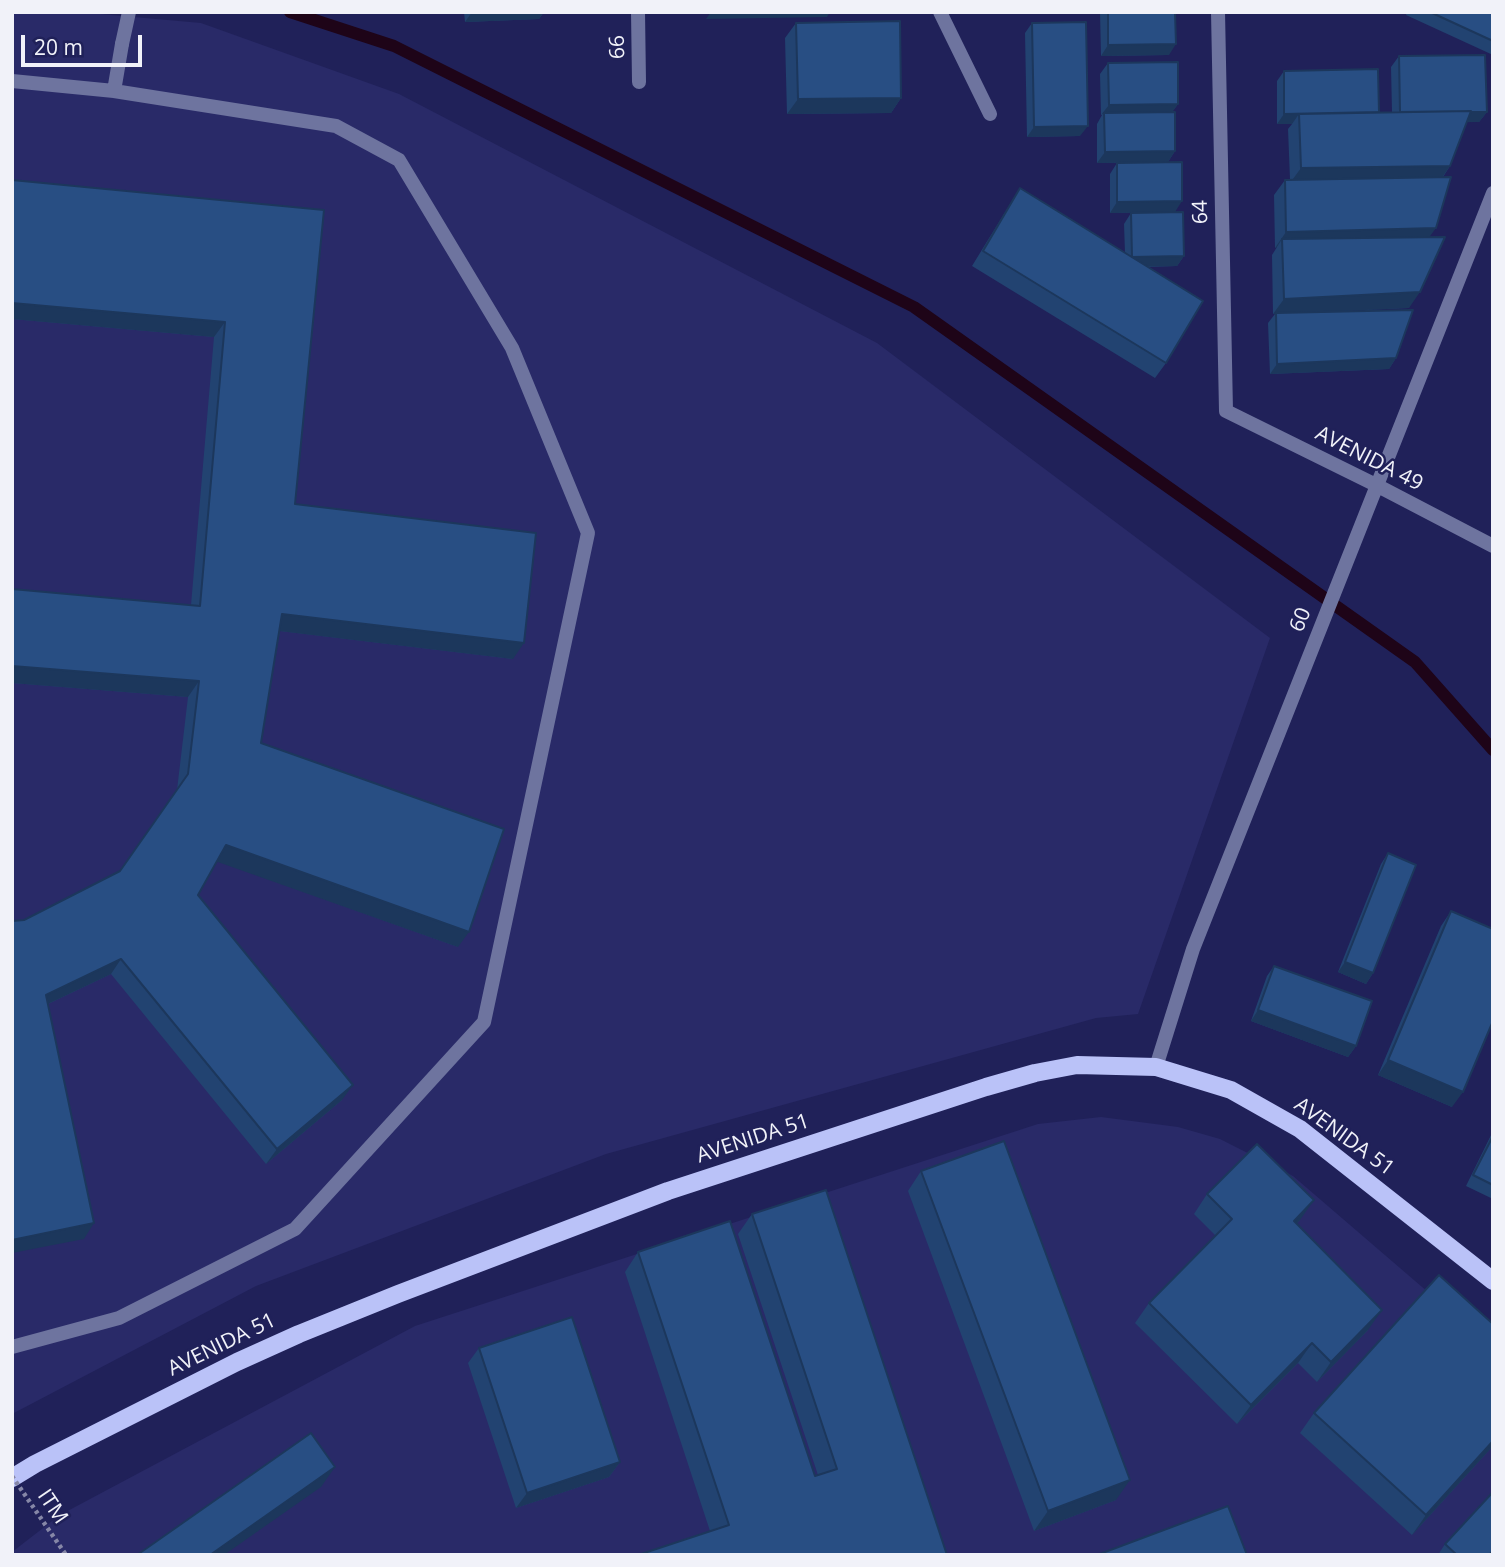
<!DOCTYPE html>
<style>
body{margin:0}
#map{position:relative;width:1505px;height:1567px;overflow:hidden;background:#202159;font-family:"Open Sans",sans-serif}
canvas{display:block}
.frame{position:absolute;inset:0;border:14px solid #f1f2f9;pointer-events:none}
.scale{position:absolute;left:21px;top:35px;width:121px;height:32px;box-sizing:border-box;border:4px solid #f1f2f9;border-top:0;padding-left:9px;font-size:21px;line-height:24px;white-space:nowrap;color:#f1f2f9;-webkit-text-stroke:5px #202159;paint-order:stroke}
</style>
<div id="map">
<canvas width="1505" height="1567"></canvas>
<div class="frame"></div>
<div class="scale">20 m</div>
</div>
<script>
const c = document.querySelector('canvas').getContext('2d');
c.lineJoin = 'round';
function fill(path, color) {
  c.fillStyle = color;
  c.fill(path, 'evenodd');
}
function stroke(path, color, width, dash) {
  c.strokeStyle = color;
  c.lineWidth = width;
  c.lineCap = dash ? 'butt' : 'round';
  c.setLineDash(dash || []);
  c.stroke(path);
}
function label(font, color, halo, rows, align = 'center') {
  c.font = font + ' "Open Sans",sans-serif';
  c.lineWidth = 5;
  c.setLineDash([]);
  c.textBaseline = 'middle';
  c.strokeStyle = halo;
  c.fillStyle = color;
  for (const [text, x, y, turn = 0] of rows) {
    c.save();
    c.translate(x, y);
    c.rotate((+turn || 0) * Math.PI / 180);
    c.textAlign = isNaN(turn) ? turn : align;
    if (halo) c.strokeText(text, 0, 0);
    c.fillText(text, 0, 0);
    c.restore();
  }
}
const built = new Path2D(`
 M 12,12 L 78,12 L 201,23 L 399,94 L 877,343 L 1270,638 L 1138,1014 L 1096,1018 L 606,1154 L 256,1286 L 12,1414 Z
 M 1101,1117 L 1178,1127 L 1220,1139 L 1293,1176 L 1493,1348 L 1493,1555 L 12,1555 L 12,1552 L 60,1515 L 415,1326 L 1038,1124 Z`);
const stream = new Path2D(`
 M 290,12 L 394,46 L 914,307 L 1415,662 L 1493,750`);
const lane = new Path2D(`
 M 12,81 L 114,91 L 122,44
 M 12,1347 L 119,1318 L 295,1229 L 484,1022 L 588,533 L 512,348 L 399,160 L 336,126 L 114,91`);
const street = new Path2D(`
 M 638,12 L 639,82
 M 940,12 L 990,114
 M 1218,12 L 1226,411 L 1378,486 L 1493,546
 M 122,44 L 129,12
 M 1156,1067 L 1193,949 L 1493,193`);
const primary = new Path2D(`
 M 12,1478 L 35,1464 L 237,1362 L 299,1334 L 398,1294 L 668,1191 L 986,1087 L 1035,1073 L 1077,1065 L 1156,1067 L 1231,1090 L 1300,1129 L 1493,1281`);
const pathBridge = new Path2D(`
 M 12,1476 L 66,1555`);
const wall = new Path2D(`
 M 464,12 L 544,12 L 539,19 L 465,22 Z
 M 1100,12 L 1175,12 L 1169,55 L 1101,56 Z
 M 1407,12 L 1493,12 L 1493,55 L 1406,15 Z
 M 796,23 L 901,98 L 891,113 L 787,114 L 785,38 Z
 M 1032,23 L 1080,136 L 1027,137 L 1025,33 Z
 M 1399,56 L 1487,112 L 1479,122 L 1467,122 L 1450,166 L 1443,177 L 1429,237 L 1409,308 L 1321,312 L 1396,358 L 1389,369 L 1270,374 L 1268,323 L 1275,314 L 1273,314 L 1272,255 L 1277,247 L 1275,248 L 1274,195 L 1285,180 L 1290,179 L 1288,129 L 1292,124 L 1277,124 L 1277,81 L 1284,71 L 1379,112 L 1392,112 L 1391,67 Z
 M 1108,63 L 1178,104 L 1172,112 L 1175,151 L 1168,162 L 1097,163 L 1097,124 L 1102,115 L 1101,115 L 1100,74 Z
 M 1117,163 L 1175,212 L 1110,213 L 1110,174 Z
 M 12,180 L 324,210 L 295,504 L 513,659 L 280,631 L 261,743 L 458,947 L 217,861 L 198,895 L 342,1100 L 266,1164 L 111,974 L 48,1004 L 84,1239 L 24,920 L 120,871 L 177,790 L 188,697 L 12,683 L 12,589 L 191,605 L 214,337 L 12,319 Z
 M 1020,188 L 1125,253 L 1124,224 L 1131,213 L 1184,256 L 1177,266 L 1147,267 L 1166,363 L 1155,378 L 972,266 L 1010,204 Z
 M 1388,853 L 1373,973 L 1366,984 L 1338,972 L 1381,864 Z
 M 1451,911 L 1452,1107 L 1378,1075 L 1441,926 Z
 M 1274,966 L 1356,1046 L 1348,1057 L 1251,1021 L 1267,976 Z
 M 1493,1131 L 1493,1199 L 1466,1186 Z
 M 921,1171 L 1116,1500 L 1034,1531 L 908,1191 Z
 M 1207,1194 L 1300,1220 L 1296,1224 L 1368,1330 L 1317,1382 L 1298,1363 L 1237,1424 L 1135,1323 L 1149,1303 L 1216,1236 L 1194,1214 Z
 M 752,1214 L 947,1555 L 710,1531 L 625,1272 L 638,1252 L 815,1476 L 818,1475 L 738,1234 Z
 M 479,1348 L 620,1462 L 609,1477 L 516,1508 L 468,1363 Z
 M 1314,1413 L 1493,1446 L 1412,1535 L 1300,1433 Z
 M 1493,1492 L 1493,1553 L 1491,1555 L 1438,1555 L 1445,1544 Z`);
const shadedWall = new Path2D(`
 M 472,12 L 544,12 L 539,19 L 465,22 Z
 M 711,12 L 830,12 L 827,17 L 706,19 Z
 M 1176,44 L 1169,55 L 1101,56 L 1108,45 Z
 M 901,98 L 891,113 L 787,114 L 798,99 Z
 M 1178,104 L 1171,114 L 1104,113 L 1101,115 L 1109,105 Z
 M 1487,112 L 1479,122 L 1392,123 L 1400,113 Z
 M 1284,114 L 1299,114 L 1292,124 L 1277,124 Z
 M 1088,126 L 1080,136 L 1027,137 L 1034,127 Z
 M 1175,151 L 1168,162 L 1097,163 L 1105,152 Z
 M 1450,166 L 1439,182 L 1290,183 L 1301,168 Z
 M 1182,201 L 1175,212 L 1110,213 L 1117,202 Z
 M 1436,228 L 1425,243 L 1282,239 L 1277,247 L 1275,248 L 1286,232 Z
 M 1184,256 L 1177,266 L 1125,267 L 1132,257 Z
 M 1420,292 L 1409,308 L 1273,314 L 1284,299 Z
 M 12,303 L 225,322 L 214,337 L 12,319 Z
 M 1396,358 L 1389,369 L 1270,374 L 1277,364 Z
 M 282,614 L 524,643 L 513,659 L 271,630 Z
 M 12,666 L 199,681 L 188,697 L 12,683 Z
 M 226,845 L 469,932 L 458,947 L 215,861 Z
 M 121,959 L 111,974 L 35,1010 L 46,995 Z
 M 1345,962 L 1373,973 L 1366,984 L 1338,972 Z
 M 1258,1010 L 1356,1046 L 1348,1057 L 1251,1021 Z
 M 1388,1060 L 1463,1092 L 1452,1107 L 1378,1075 Z
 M 353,1085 L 342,1100 L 266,1164 L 277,1149 Z
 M 1314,1200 L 1300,1220 L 1280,1241 L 1294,1221 Z
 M 94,1223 L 84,1239 L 12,1253 L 12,1240 Z
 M 1382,1310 L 1368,1330 L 1317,1382 L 1331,1362 Z
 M 1312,1343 L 1298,1363 L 1237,1424 L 1251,1405 Z
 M 1493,1441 L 1493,1446 L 1412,1535 L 1426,1515 Z
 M 620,1462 L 609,1477 L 516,1508 L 527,1493 Z
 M 335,1467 L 321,1487 L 224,1555 L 210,1555 Z
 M 1130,1480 L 1116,1500 L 1034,1531 L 1048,1511 Z`);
const building = new Path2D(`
 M 1108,12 L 1175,12 L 1176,44 L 1108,45 Z
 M 1430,12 L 1493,12 L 1493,41 Z
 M 900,21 L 901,98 L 798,99 L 796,23 Z
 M 1086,22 L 1088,126 L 1034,127 L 1032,23 Z
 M 1485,55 L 1487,112 L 1471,112 L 1471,111 L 1400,112 L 1399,56 Z
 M 1178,62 L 1178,104 L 1109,105 L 1108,63 Z
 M 1378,69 L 1379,112 L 1284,114 L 1284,71 Z
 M 1471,111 L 1450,166 L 1301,168 L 1299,114 Z
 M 1175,112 L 1175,151 L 1105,152 L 1104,113 Z
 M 1182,162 L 1182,201 L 1117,202 L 1117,163 Z
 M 1451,177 L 1436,228 L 1286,232 L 1285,180 Z
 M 12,180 L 324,210 L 295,504 L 536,533 L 524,643 L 282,614 L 261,743 L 504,829 L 469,932 L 226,845 L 198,895 L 353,1085 L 277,1149 L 121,959 L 46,995 L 94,1223 L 12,1240 L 12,921 L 24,920 L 120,871 L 188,774 L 199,681 L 12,666 L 12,589 L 200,606 L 225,322 L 12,303 Z
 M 1020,188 L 1203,301 L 1166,363 L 983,251 Z
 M 1183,212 L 1184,256 L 1132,257 L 1131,213 Z
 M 1445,237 L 1420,292 L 1284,299 L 1282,239 Z
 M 1413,310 L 1396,358 L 1277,364 L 1276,313 Z
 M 1388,853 L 1416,865 L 1373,973 L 1345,962 Z
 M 1451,911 L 1493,929 L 1493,1021 L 1463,1092 L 1388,1060 Z
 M 1274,966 L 1372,1001 L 1356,1046 L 1258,1010 Z
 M 1493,1136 L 1493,1185 L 1473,1175 Z
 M 1004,1141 L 1130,1480 L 1048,1511 L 921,1171 Z
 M 1257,1144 L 1314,1200 L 1294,1221 L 1382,1310 L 1331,1362 L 1312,1343 L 1251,1405 L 1149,1303 L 1232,1219 L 1207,1194 Z
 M 826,1190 L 947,1555 L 638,1555 L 729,1525 L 638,1252 L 730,1221 L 815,1476 L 837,1469 L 752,1214 Z
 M 1439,1275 L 1493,1324 L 1493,1441 L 1426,1515 L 1314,1413 Z
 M 572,1317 L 620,1462 L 527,1493 L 479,1348 Z
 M 311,1433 L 335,1467 L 210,1555 L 137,1555 Z
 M 1493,1492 L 1493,1551 L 1489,1555 L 1457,1555 L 1445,1544 Z
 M 1228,1506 L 1247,1555 L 1097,1555 Z`);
const streetNames = [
 ["66",618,47,-91],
 ["64",1201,212,-91],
 ["AVENIDA 49",1369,459,27],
 ["60",1301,620,-68],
 ["AVENIDA 51",1344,1137,36],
 ["AVENIDA 51",753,1139,-18],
 ["AVENIDA 51",222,1345,-26],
 ["ITM",52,1507,56]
];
fill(built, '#292a68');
stroke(stream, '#1e0418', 12);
stroke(lane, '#6e749f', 14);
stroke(street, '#6e749f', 14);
stroke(primary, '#bac2f8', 18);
stroke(pathBridge, '#8687a7', 4.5, [3.5, 3.5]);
fill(wall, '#224371');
fill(shadedWall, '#1c375c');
fill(building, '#284e83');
stroke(building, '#1c375c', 2);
label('21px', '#f1f2f9', '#202159', streetNames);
</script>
